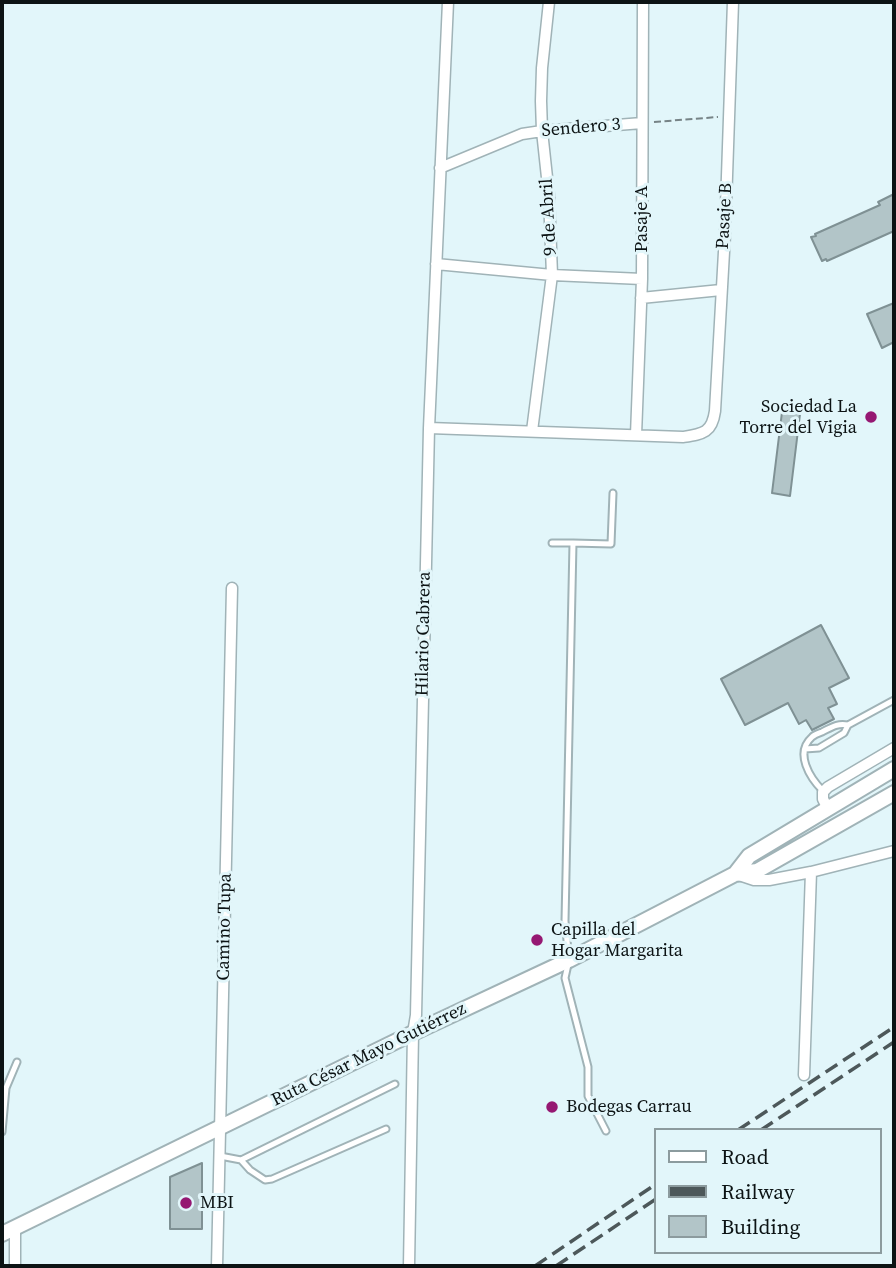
<!DOCTYPE html>
<meta charset="utf-8">
<style>
body{margin:0}
#map{position:relative;width:896px;height:1268px;overflow:hidden;background:#e2f6fa;font-family:"Source Serif 4",serif}
canvas{display:block}
.frame{position:absolute;inset:0;border:4px solid #0c1314;pointer-events:none}
.legend{position:absolute;left:654px;top:1128px;width:228px;height:126px;box-sizing:border-box;background:#e2f6fa;border:2px solid #8c9b9e;margin:0;padding:9px 12px;list-style:none;font-size:21px;color:#0c1314}
.legend li{display:flex;align-items:center;gap:14px;height:35px}
.legend b{width:35px;border:2px solid #8c9b9e}
</style>
<div id="map">
<canvas width="896" height="1268"></canvas>
<div class="frame"></div>
<ul class="legend">
<li><b style="height:9px;background:#fff"></b>Road</li>
<li><b style="height:9px;background:#4d585a"></b>Railway</li>
<li><b style="height:19px;background:#b2c5c8"></b>Building</li>
</ul>
</div>
<script>
const c = document.querySelector('canvas').getContext('2d');
c.lineJoin = 'round';
function fill(path, color) {
  c.fillStyle = color;
  c.fill(path, 'evenodd');
}
function stroke(path, color, width, dash) {
  c.strokeStyle = color;
  c.lineWidth = width;
  c.lineCap = dash ? 'butt' : 'round';
  c.setLineDash(dash || []);
  c.stroke(path);
}
function label(font, color, halo, rows, align = 'center') {
  c.font = font + ' "Source Serif 4",serif';
  c.lineWidth = 6;
  c.setLineDash([]);
  c.textBaseline = 'middle';
  c.strokeStyle = halo;
  c.fillStyle = color;
  for (const [text, x, y, turn = 0] of rows) {
    c.save();
    c.translate(x, y);
    c.rotate((+turn || 0) * Math.PI / 180);
    c.textAlign = isNaN(turn) ? turn : align;
    if (halo) c.strokeText(text, 0, 0);
    c.fillText(text, 0, 0);
    c.restore();
  }
}
const building = new Path2D(`
 M 894,194 L 894,231 L 827,261 L 826,259 L 822,261 L 811,237 L 816,236 L 815,234 L 880,205 L 878,202 Z
 M 894,303 L 894,342 L 882,348 L 867,314 Z
 M 782,412 L 800,414 L 790,496 L 772,493 Z
 M 821,625 L 849,678 L 829,688 L 837,704 L 828,708 L 834,719 L 812,730 L 806,720 L 799,724 L 788,703 L 745,725 L 721,679 Z
 M 202,1163 L 202,1229 L 170,1229 L 170,1177 Z`);
const path = new Path2D(`
 M 654,122 L 718,117`);
const lane = new Path2D(`
 M 552,543 L 573,543 L 565,921 L 569,960 L 565,978 L 588,1067 L 588,1096 L 606,1131
 M 573,543 L 611,544 L 613,493
 M 805,749 L 819,748 L 844,733 L 848,725 L 894,700
 M 823,791 C 810,778 794,753 812,737 C 815,734 819,733 822,732 C 832,727 837,723 848,725
 M 2,1132 L 6,1088 L 17,1062
 M 220,1156 L 241,1160 L 250,1170 L 265,1180 L 272,1179 L 386,1129
 M 241,1160 L 395,1084`);
const street = new Path2D(`
 M 440,168 L 522,134 L 542,131 L 642,123
 M 436,264 L 552,275 L 642,279
 M 641,298 L 721,290
 M 429,428 L 683,437 C 703,434 712,433 715,411 L 725,234 L 733,2
 M 532,431 L 552,275 L 549,196 L 542,131 L 541,101 L 542,68 L 549,2
 M 636,435 L 642,279 L 643,2
 M 828,809 L 823,799 L 823,792 L 828,787 L 894,748
 M 739,875 L 754,880 L 769,880 L 811,872 L 894,851
 M 804,1075 L 811,872
 M 15,1266 L 15,1227
 M 217,1266 L 232,588
 M 409,1266 L 413,1033 L 416,1015 L 429,428 L 448,2`);
const secondary = new Path2D(`
 M 735,874 L 749,856 L 894,769
 M 2,1234 L 413,1033 L 569,960 L 735,874 L 757,871 L 894,793`);
const rail = new Path2D(`
 M 738,1130 L 894,1027
 M 761,1130 L 894,1042
 M 535,1266 L 656,1184
 M 556,1266 L 656,1199`);
const markers = [
 [871,417,7,"#951872"],
 [537,940,7,"#951872"],
 [552,1107,7,"#951872"],
 [186,1203,7,"#951872"]
];
const streetNames = [
 ["Sendero 3",581,128,-5],
 ["Pasaje B",725,216,-87],
 ["9 de Abril",549,217,-93],
 ["Pasaje A",642,219,-90],
 ["Hilario Cabrera",424,634,-89],
 ["Camino Tupa",225,927,-89],
 ["Ruta César Mayo Gutiérrez",369,1055,-26]
];
const poiNames = [
 ["Sociedad La",857,407,"right"],
 ["Torre del Vigia",857,428,"right"],
 ["Capilla del",551,930],
 ["Hogar Margarita",551,951],
 ["Bodegas Carrau",566,1107],
 ["MBI",200,1203]
];
fill(building, '#b2c5c8');
stroke(building, '#7f9194', 2);
stroke(lane, '#a0b3b7', 9);
stroke(street, '#a0b3b7', 13);
stroke(secondary, '#a0b3b7', 18);
stroke(path, '#768386', 2, [7, 3.5]);
stroke(lane, '#fff', 5);
stroke(street, '#fff', 10);
stroke(secondary, '#fff', 14);
stroke(rail, '#4d585a', 3.5, [14, 7]);
for (const [x, y, r, color] of markers) {
  const dot = new Path2D();
  dot.arc(x, y, r, 0, 2 * Math.PI);
  c.fillStyle = color;
  c.fill(dot);
  stroke(dot, '#e2f6fa', 2.5);
}
label('18px', '#0c1314', '#e2f6fa', streetNames);
label('18px', '#0c1314', '#e2f6fa', poiNames, 'left');
</script>
